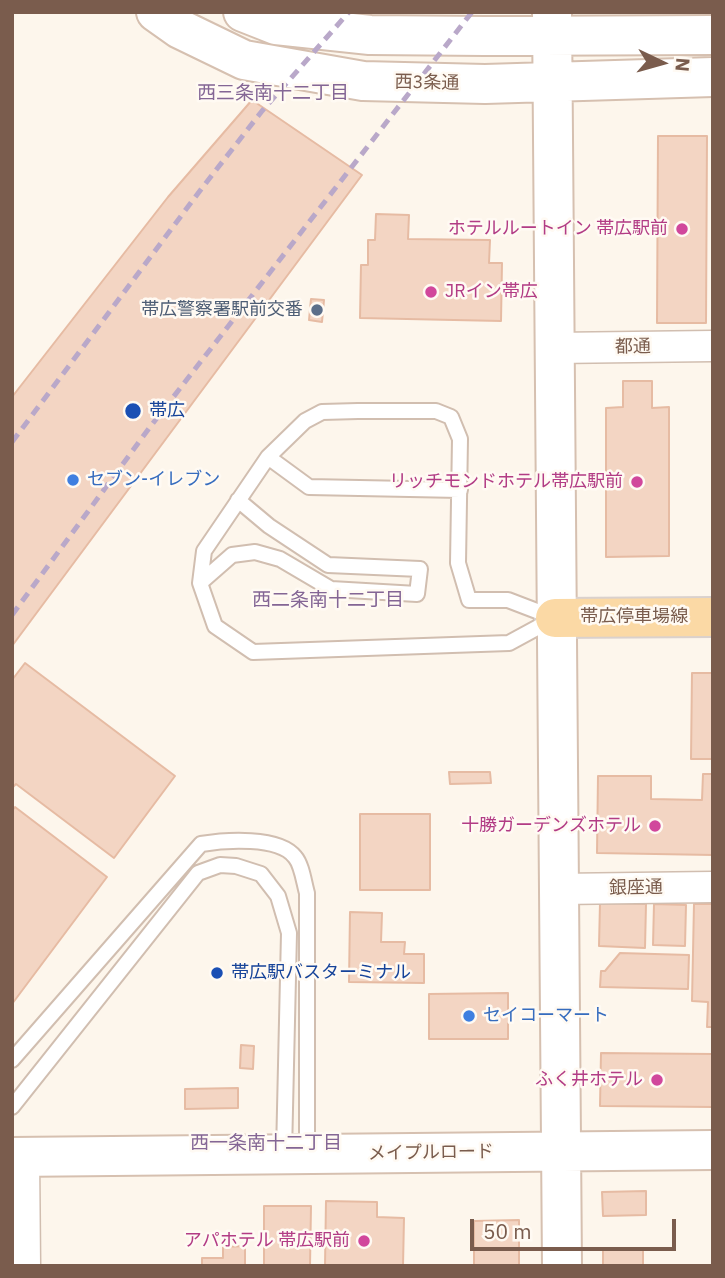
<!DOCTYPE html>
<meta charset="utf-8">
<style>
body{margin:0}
#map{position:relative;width:725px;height:1278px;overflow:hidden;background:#fdf6ec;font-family:"IBM Plex Sans",sans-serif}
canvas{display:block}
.frame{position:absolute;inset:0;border:14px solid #7a5c4d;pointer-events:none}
.north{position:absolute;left:627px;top:28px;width:70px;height:70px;-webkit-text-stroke:5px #fffaf3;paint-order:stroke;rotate:95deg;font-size:19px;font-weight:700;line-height:28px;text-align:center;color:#7a5c4d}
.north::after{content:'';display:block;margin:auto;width:24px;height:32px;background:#7a5c4d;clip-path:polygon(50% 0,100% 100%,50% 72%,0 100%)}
.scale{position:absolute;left:470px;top:1219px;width:206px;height:32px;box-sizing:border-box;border:4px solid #7a5c4d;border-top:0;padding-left:9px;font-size:21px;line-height:24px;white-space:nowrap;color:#7a5c4d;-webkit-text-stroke:5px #fffaf3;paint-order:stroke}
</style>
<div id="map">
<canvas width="725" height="1278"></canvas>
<div class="frame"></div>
<div class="north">N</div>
<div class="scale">50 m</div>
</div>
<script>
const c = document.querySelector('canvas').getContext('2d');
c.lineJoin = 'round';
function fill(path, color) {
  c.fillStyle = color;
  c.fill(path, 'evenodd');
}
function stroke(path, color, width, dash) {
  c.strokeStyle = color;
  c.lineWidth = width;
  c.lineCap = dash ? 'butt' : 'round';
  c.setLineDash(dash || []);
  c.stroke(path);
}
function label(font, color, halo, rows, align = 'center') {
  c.font = font + ' "IBM Plex Sans","Noto Sans JP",sans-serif';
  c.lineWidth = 5;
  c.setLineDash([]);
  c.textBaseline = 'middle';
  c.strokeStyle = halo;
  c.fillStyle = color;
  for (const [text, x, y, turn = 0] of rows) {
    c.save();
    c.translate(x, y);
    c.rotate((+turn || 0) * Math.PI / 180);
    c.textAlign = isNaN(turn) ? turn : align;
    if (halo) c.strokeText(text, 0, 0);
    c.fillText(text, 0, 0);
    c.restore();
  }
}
const building = new Path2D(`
 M 252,100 L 362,175 L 12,646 L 12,397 L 168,197 Z
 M 658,136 L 707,136 L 706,323 L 657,323 Z
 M 376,214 L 409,215 L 408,239 L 490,240 L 489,263 L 502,263 L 501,321 L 360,318 L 361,265 L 368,265 L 368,240 L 375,240 Z
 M 311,299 L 324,300 L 322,322 L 309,320 Z
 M 623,381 L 652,381 L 652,408 L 669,407 L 669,556 L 606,557 L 606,408 L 623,407 Z
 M 25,663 L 175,776 L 114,858 L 16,784 L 12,788 L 12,680 Z
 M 692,673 L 713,673 L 713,759 L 691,759 Z
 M 449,772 L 490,772 L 491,783 L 450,784 Z
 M 703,774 L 713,774 L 713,855 L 597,853 L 598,776 L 651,776 L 651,799 L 702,800 Z
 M 15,807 L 107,877 L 12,1004 L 12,811 Z
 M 360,814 L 430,814 L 430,890 L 360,890 Z
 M 600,903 L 646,904 L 645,948 L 599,946 Z
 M 654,904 L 686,905 L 685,946 L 653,945 Z
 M 694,904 L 713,904 L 713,1027 L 707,1027 L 708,1002 L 692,1001 Z
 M 350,912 L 382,913 L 381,942 L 405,942 L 404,954 L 424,954 L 424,983 L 349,982 Z
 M 620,953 L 689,955 L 688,989 L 600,987 L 601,971 L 605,971 Z
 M 508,993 L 508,1039 L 429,1039 L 429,994 Z
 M 241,1045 L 254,1046 L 253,1069 L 240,1068 Z
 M 601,1053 L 713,1054 L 713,1107 L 600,1106 Z
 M 238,1088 L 238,1108 L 185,1109 L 185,1089 Z
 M 646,1191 L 646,1215 L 603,1216 L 602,1192 Z
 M 326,1201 L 377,1202 L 377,1217 L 404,1218 L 403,1266 L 325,1266 Z
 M 264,1206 L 311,1206 L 310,1266 L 264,1266 Z
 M 519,1220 L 519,1266 L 474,1266 L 474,1221 Z
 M 245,1246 L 245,1266 L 202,1266 L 202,1258 L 223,1258 L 223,1247 Z
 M 603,1250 L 643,1250 L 643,1266 L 603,1266 Z`);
const lane = new Path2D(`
 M 358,411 L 436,411 L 451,417 L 460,439 L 458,563 L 469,600 L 508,600 L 555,618 L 509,643 L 253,652 L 215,626 L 200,583 L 204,551 L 268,457 L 305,421 L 322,412 Z
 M 268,457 L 309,487 L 460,490
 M 200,583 L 232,555 L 255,552 L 280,559 L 331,589 L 417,594 L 420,569 L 328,565 L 269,526 L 238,500
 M 12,1060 L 201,844 C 225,840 279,836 295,857 C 302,865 304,883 307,893 L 307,1153
 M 12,1107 L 198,873 L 220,865 L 236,866 L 261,874 L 278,896 L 289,933 L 284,1153`);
const street = new Path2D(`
 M 554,348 L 713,346
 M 559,889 L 713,887
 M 24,1156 L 25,1266`);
const secondary = new Path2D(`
 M 156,12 L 180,29 L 244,60 L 363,81 L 485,84 L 713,77
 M 243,12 L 276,25 L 370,35 L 485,36 L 713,35
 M 552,12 L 562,1266
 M 12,1157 L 713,1150`);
const primary = new Path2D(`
 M 555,618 L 713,617`);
const rail = new Path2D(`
 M 12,442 L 202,188 L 262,111 L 349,12
 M 12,615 L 150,427 L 472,12`);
const markers = [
 [682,229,7,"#d1479c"],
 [431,292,7,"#d1479c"],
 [317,310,7,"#5c6f8a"],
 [133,411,9,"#1a4fb4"],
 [73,480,7,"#3f7fe0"],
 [637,482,7,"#d1479c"],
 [655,826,7,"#d1479c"],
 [217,973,7,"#1a4fb4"],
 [469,1016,7,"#3f7fe0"],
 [657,1080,7,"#d1479c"],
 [364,1241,7,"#d1479c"]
];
const streetNames = [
 ["西3条通",427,83,1],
 ["都通",633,347,-1],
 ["帯広停車場線",634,617],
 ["銀座通",636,888,-1],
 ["メイプルロード",431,1153,-1]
];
const hotelNames = [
 ["ホテルルートイン 帯広駅前",668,229],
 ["JRイン帯広",445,292,"left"],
 ["リッチモンドホテル帯広駅前",623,482],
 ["十勝ガーデンズホテル",641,826],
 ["ふく井ホテル",643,1080],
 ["アパホテル 帯広駅前",350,1241]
];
const serviceNames = [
 ["帯広警察署駅前交番",303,310]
];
const transitNames = [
 ["帯広",149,411],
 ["帯広駅バスターミナル",231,973]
];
const shopNames = [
 ["セブン-イレブン",87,480],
 ["セイコーマート",483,1016]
];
const neighbourhoodNames = [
 ["西三条南十二丁目",273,94],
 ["西二条南十二丁目",328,601],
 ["西一条南十二丁目",266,1144]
];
fill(building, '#f3d5c3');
stroke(building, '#e6bba3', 2);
stroke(lane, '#d1beb0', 18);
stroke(street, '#d1beb0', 33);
stroke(secondary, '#d6c0b0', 42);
stroke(primary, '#dad1cd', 42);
stroke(lane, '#fff', 14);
stroke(street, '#fff', 30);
stroke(secondary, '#fff', 38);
stroke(primary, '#fbd9a5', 38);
stroke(rail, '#b9a8c9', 5, [10, 7]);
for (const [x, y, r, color] of markers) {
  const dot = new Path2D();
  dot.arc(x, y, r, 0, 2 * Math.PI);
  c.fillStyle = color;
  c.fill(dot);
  stroke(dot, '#fffaf3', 2.5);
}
label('18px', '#7a5c4d', '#fffaf3', streetNames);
label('18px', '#b23c85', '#fffaf3', hotelNames, 'right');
label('18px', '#4e5e75', '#fffaf3', serviceNames, 'right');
label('18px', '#164399', '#fffaf3', transitNames, 'left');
label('18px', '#366cbe', '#fffaf3', shopNames, 'left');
label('19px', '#846695', '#fffaf3', neighbourhoodNames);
</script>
